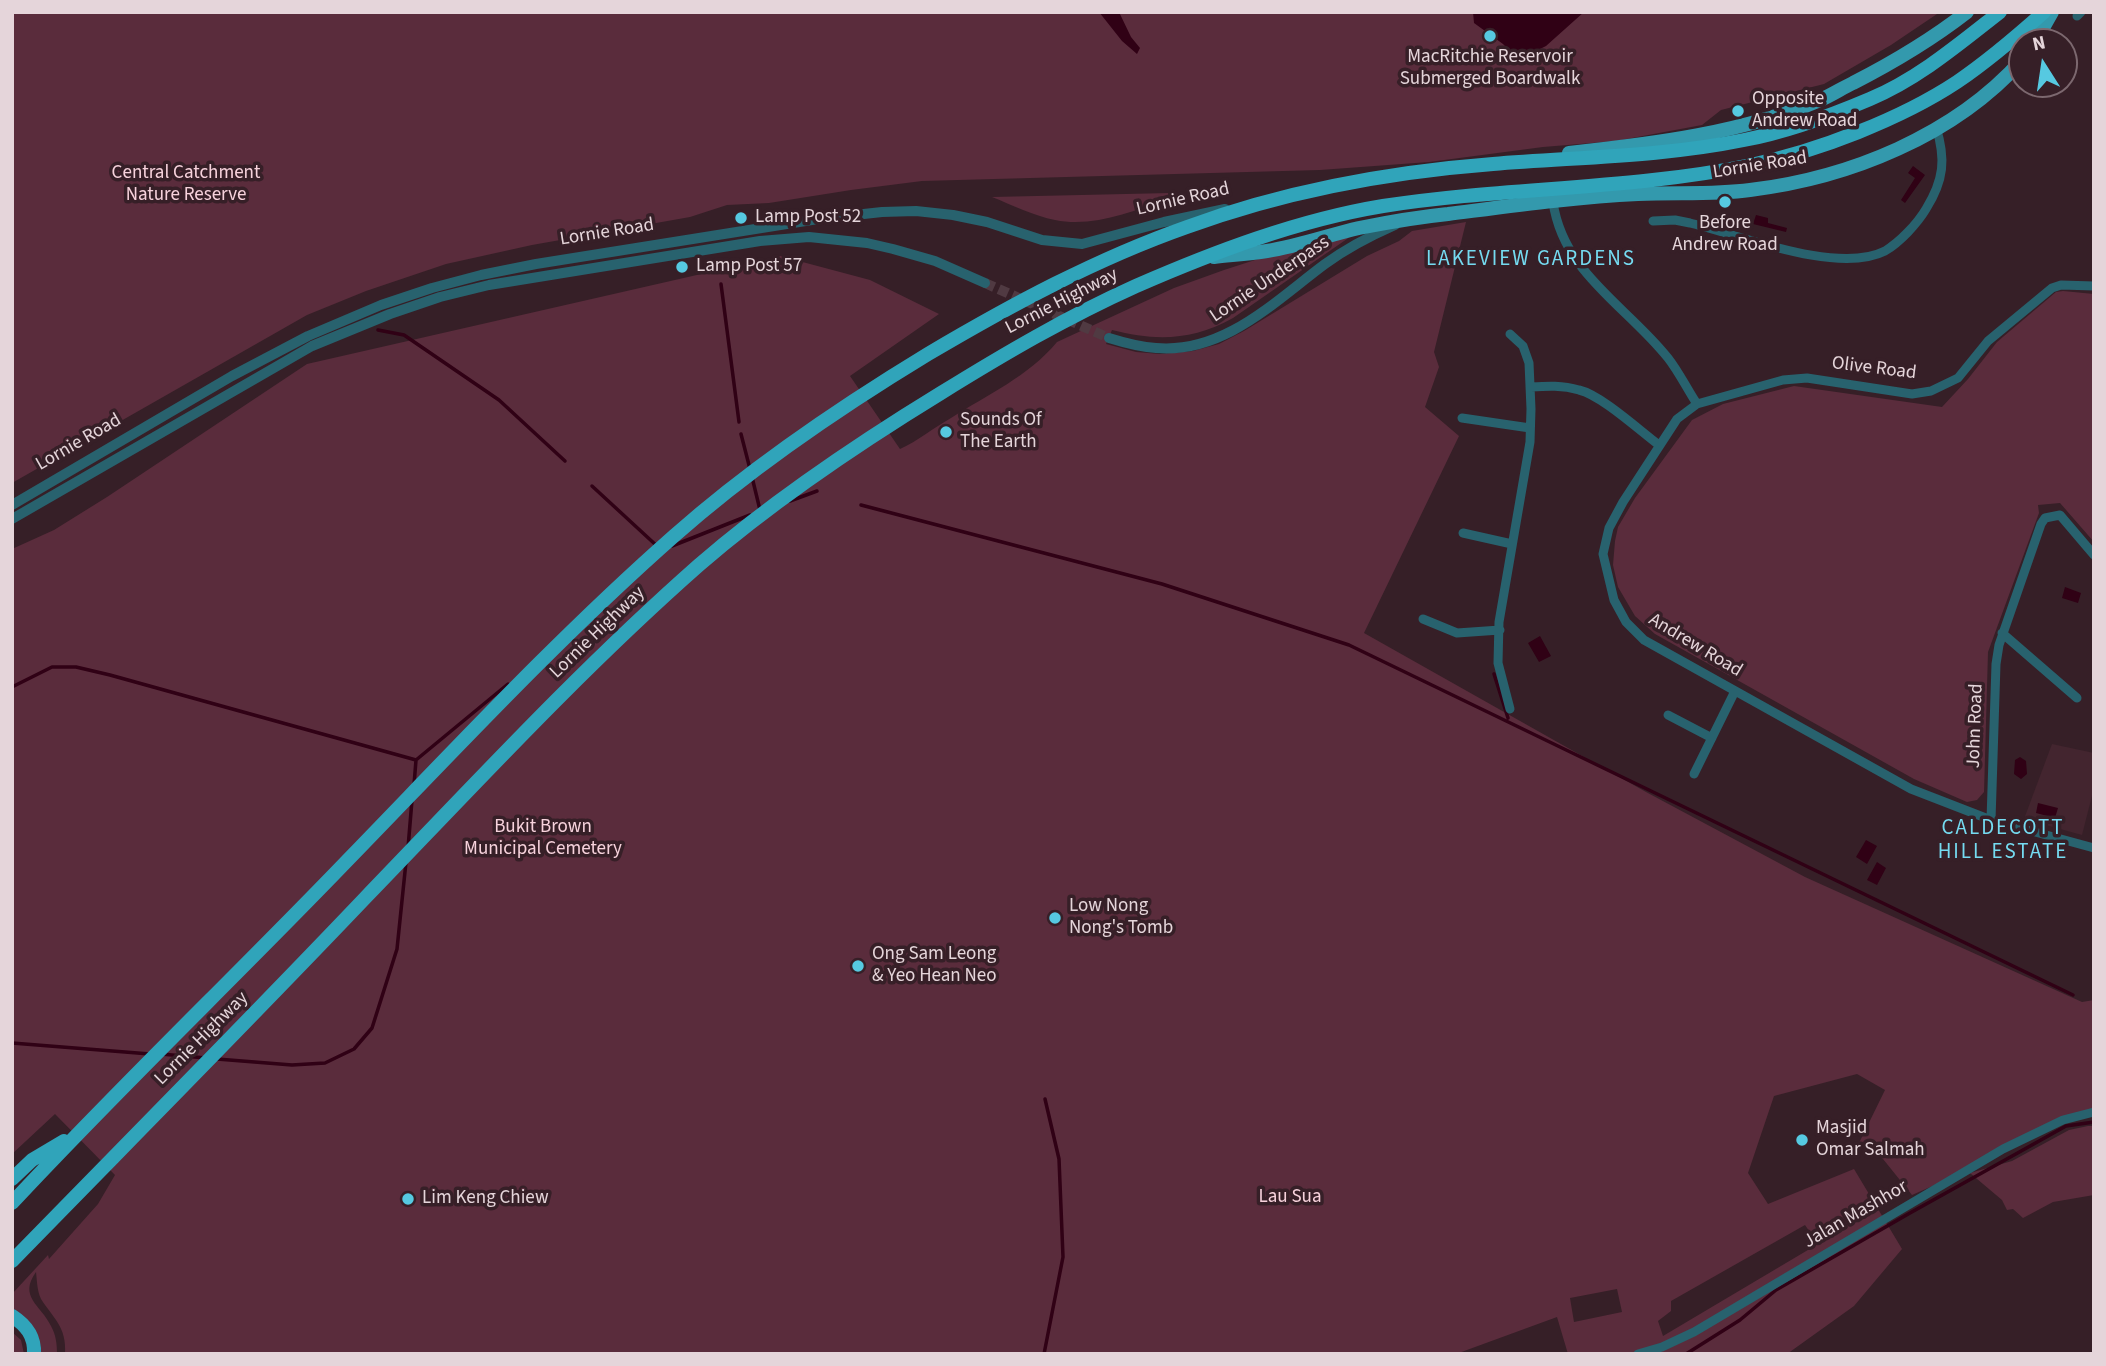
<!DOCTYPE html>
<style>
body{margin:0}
#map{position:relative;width:2106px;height:1366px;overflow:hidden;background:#361f27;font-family:"Source Sans 3",sans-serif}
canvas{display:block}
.frame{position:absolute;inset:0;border:14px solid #e5d5da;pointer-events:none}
.north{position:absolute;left:2008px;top:28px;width:70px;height:70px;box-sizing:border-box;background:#361f27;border:2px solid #7c686f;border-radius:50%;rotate:348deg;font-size:19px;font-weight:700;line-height:28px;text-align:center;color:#e5d5da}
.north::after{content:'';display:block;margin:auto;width:24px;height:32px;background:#56c9e1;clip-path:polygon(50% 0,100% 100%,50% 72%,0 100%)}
</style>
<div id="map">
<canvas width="2106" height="1366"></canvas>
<div class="frame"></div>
<div class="north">N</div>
</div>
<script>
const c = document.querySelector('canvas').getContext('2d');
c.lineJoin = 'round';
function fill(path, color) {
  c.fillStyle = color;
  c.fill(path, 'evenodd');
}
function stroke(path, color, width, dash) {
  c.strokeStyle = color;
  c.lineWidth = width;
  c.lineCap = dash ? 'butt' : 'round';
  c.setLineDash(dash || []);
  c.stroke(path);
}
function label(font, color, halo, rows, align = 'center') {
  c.font = font + ' "Source Sans 3",sans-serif';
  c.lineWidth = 7;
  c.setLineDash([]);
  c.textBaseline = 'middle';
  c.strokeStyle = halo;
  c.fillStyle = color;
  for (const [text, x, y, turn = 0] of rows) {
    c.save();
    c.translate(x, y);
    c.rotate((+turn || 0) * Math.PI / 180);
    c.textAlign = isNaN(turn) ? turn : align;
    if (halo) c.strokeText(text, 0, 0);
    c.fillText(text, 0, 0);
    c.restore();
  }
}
const built = new Path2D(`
 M 2052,744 L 2094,753 L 2094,788 L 2082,835 L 2024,819 Z`);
const green = new Path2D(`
 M 12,12 L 1940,12 L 1891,45 L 1824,84 L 1721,110 L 1702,125 L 1616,141 L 1543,147 L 1429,162 L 1320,170 L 922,181 L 851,190 L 769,203 L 727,205 L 690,217 L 532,245 L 446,264 L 366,291 L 307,315 L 12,483 Z
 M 1170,193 L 1168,200 C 1131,211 1093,228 1055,220 C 1034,216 1012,205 992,197 Z
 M 1466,222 L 1434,352 L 1439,367 L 1425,407 L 1459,436 L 1364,633 L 1646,792 L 1805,877 L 2082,1002 L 2094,1000 L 2094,1112 L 2082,1114 L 1960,1174 L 1912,1195 L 1883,1159 L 1859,1143 L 1885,1090 L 1857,1074 L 1774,1096 L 1748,1173 L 1768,1204 L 1854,1169 L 1902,1249 L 1854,1306 L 1787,1354 L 1568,1354 L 1557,1317 L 1456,1354 L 65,1354 C 67,1327 53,1318 41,1299 C 37,1291 37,1280 36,1272 C 18,1297 41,1305 51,1326 C 56,1335 57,1344 57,1354 L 41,1354 C 41,1331 29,1322 12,1311 L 12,1294 L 48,1255 L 49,1259 L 98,1204 L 115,1175 L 55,1114 L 12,1154 L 12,549 L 54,530 L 107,497 L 307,364 L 780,256 L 870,280 L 939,314 L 850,376 L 900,449 C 918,441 933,428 951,418 C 987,395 1029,376 1057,342 L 1174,288 L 1224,270 L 1283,251 L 1357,232 L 1233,318 C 1192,341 1155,341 1112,330 L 1106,344 L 1136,352 L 1160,354 L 1193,351 L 1219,344 L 1244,331 L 1367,256 L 1399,241 L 1412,231 ZM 1805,1225 L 1818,1244 L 1663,1336 L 1658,1321 L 1671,1311 L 1671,1301 ZM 1617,1289 L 1622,1312 L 1574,1322 L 1570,1298 Z
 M 2063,291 L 2094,294 L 2094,542 L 2060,503 L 2038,505 L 2039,513 L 1988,652 L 1984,792 L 1977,800 L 1967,802 L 1914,779 L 1655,634 L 1635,616 L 1618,587 L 1613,565 L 1615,541 L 1618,527 L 1635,498 L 1692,420 L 1723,404 L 1794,386 L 1942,407 L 1968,379 L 1997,342 L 2056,292 Z
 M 2088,1126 L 2094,1126 L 2094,1195 L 2053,1202 L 2023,1218 L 2013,1209 L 2007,1210 L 2002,1200 L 1970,1173 L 2012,1161 L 2069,1130 Z
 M 12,1332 L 21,1340 L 24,1354 L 12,1354 Z`);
const water = new Path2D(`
 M 1099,12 L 1119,12 L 1131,37 L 1140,48 L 1137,54 L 1122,41 Z
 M 1473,12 L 1584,12 L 1546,46 L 1518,60 L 1503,44 L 1474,23 Z
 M 1913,166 L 1925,175 L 1905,203 L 1901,200 L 1915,178 L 1908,173 Z
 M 1756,215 L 1768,218 L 1768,223 L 1787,228 L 1786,232 L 1753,224 Z
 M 2065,587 L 2081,593 L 2078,603 L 2062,598 Z
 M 1540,636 L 1551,656 L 1539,662 L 1528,643 Z
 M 2020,757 L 2026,761 L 2027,774 L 2021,779 L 2014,774 L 2015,760 Z
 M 2038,803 L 2058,808 L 2055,818 L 2036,813 Z
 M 1866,840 L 1877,846 L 1867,864 L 1856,857 Z
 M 1877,862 L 1886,868 L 1877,885 L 1867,880 Z`);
const stream = new Path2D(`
 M 721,284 L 739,422
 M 378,330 L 404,335 L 499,400 L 565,461
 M 741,434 L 750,469
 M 752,477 L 760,510
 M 592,486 L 657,546
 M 790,501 L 817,491
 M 861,505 L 1162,584 L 1349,645 L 2073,995
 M 672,546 L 750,515
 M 1494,674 L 1508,718
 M 12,687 L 52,667 L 76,667 L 110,675 L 416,760
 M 414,785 L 416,760 L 508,684
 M 408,848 L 412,800
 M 12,1043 L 150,1054
 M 161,1054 L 206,1058
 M 217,1059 L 292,1065 L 325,1063 L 354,1049 L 372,1028 L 397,949 L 406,862
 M 1044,1354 L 1063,1257 L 1059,1159 L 1045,1099
 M 1686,1354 L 1740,1320 L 1776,1290 L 1910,1213 L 2066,1126 L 2094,1122`);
const tertiaryTunnel = new Path2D(`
 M 985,283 L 1109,338`);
const minor = new Path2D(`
 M 2077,16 L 2081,12
 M 1553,202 C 1563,273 1627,306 1668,358 C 1679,372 1687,389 1697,404
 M 1653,221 L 1675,220 L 1690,223 C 1739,235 1838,275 1885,251 C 1900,242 1917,224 1926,209 C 1944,180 1946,159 1936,127
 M 2094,286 L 2061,285 L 2052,288 L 1988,341 L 1958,378 L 1931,391 L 1912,394 L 1807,378 L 1783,380 L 1697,404 L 1677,419 L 1623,502 L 1609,528 L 1603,554 L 1614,600 L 1626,622 L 1644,640 L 1911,789 L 1991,820 L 2094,848
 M 1510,334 L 1523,346 L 1529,363 L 1531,409 L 1530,442 L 1499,622 L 1498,663 L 1510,709
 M 1530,387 C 1547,386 1562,385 1579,390 C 1601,395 1639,430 1659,445
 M 1462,418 L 1530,428
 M 1463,533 L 1512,544
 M 1423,619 L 1457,633 L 1500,630
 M 2002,633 L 2077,698
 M 1668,715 L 1712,738
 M 1694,774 L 1735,691
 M 1991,820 L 1996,664 L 1999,645 L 2041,524 L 2045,518 L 2060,515 L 2094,555
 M 1638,1354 L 1662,1347 L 1694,1332 L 2003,1149 L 2063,1120 L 2094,1112`);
const tertiary = new Path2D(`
 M 1109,338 C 1125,343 1140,347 1156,348 C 1224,354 1275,301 1325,264 C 1347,248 1370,236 1395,225
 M 12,505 L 232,376 L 308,336 L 381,305 L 432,288 L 481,275 L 536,264 L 818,219 L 882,212 L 916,211 L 953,215 L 987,222 L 1042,240 L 1082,244 L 1164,222 L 1225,209
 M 12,519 L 312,346 L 390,314 L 440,297 L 489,285 L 760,241 L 809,237 L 867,243 L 893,249 L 935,261 L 985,283`);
const primary = new Path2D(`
 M 2035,42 L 2052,12
 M 1569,153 C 1653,144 1742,133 1820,100 C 1832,95 1842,88 1853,83 C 1894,62 1931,40 1967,12
 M 1214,257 C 1231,255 1249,254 1267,251 C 1298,246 1329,235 1359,228 C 1389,222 1419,217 1448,214 C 1511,206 1575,197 1638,194 C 1676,192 1712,195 1750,190 C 1849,178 1954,136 2022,60`);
const trunk = new Path2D(`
 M 12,1179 L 32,1160 L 64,1141
 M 12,1203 C 119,1088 232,980 341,867 C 450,755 556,640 674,536 C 752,467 839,408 928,354 C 1011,305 1096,259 1187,227 C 1285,191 1389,172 1493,164 C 1577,157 1661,157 1744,140 C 1787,132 1830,116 1870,99 C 1918,79 1959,44 2000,12
 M 12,1261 C 130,1140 249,1020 366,897 C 475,784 581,669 699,565 C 774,500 856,445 941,393 C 1004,354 1067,317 1136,286 C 1214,252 1298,220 1383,206 C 1505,187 1630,190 1751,165 C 1818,151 1901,119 1957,82 C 1988,61 2016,37 2044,12
 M 12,1316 C 26,1325 35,1336 34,1354`);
const markers = [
 [1490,36,7,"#56c9e1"],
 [1738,111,7,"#56c9e1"],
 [1725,202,7,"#56c9e1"],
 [741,218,7,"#56c9e1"],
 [682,267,7,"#56c9e1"],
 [946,432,7,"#56c9e1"],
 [1055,918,7,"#56c9e1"],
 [858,966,7,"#56c9e1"],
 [1802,1140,7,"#56c9e1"],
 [408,1199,7,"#56c9e1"]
];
const poiNames = [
 ["MacRitchie Reservoir",1490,58,"center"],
 ["Submerged Boardwalk",1490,80,"center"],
 ["Opposite",1752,100],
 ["Andrew Road",1752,122],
 ["Lamp Post 52",755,218],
 ["Before",1725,224,"center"],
 ["Andrew Road",1725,246,"center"],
 ["Lamp Post 57",696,267],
 ["Sounds Of",960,421],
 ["The Earth",960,443],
 ["Low Nong",1069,907],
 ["Nong's Tomb",1069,929],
 ["Ong Sam Leong",872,955],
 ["& Yeo Hean Neo",872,977],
 ["Masjid",1816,1129],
 ["Omar Salmah",1816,1151],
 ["Lim Keng Chiew",422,1199]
];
const streetNames = [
 ["Lornie Road",1760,166,-9],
 ["Lornie Road",1183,200,-13],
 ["Lornie Road",607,233,-9],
 ["Lornie Underpass",1270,280,-34],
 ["Lornie Highway",1062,302,-27],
 ["Olive Road",1874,369,7],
 ["Lornie Road",79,443,-30],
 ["Lornie Highway",598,633,-44],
 ["Andrew Road",1695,646,31],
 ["John Road",1976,726,-88],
 ["Lornie Highway",202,1039,-45],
 ["Jalan Mashhor",1856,1215,-30]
];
const parkNames = [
 ["Central Catchment",186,174],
 ["Nature Reserve",186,196],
 ["Bukit Brown",543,828],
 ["Municipal Cemetery",543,850],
 ["Lau Sua",1290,1198]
];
const neighbourhoodNames = [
 ["LAKEVIEW GARDENS",1531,260],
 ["CALDECOTT",2003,829],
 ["HILL ESTATE",2003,853]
];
fill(built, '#43252f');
fill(green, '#5a2c3c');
fill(water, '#300115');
stroke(stream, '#300115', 3.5);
stroke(tertiaryTunnel, '#503a42', 10, [10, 5]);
stroke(minor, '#28626e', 9);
stroke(tertiary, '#28626e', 10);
stroke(primary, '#3399ad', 14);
stroke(trunk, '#30a4ba', 14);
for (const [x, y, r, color] of markers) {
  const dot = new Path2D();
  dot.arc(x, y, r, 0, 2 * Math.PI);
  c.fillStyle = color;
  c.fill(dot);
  stroke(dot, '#361f27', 2.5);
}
label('19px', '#e5d5da', '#361f27', poiNames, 'left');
label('19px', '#e5d5da', '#361f27', streetNames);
label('19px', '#f7d2dc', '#361f27', parkNames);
c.letterSpacing = '2px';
label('21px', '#75dbf1', '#361f27', neighbourhoodNames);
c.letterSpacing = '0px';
</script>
